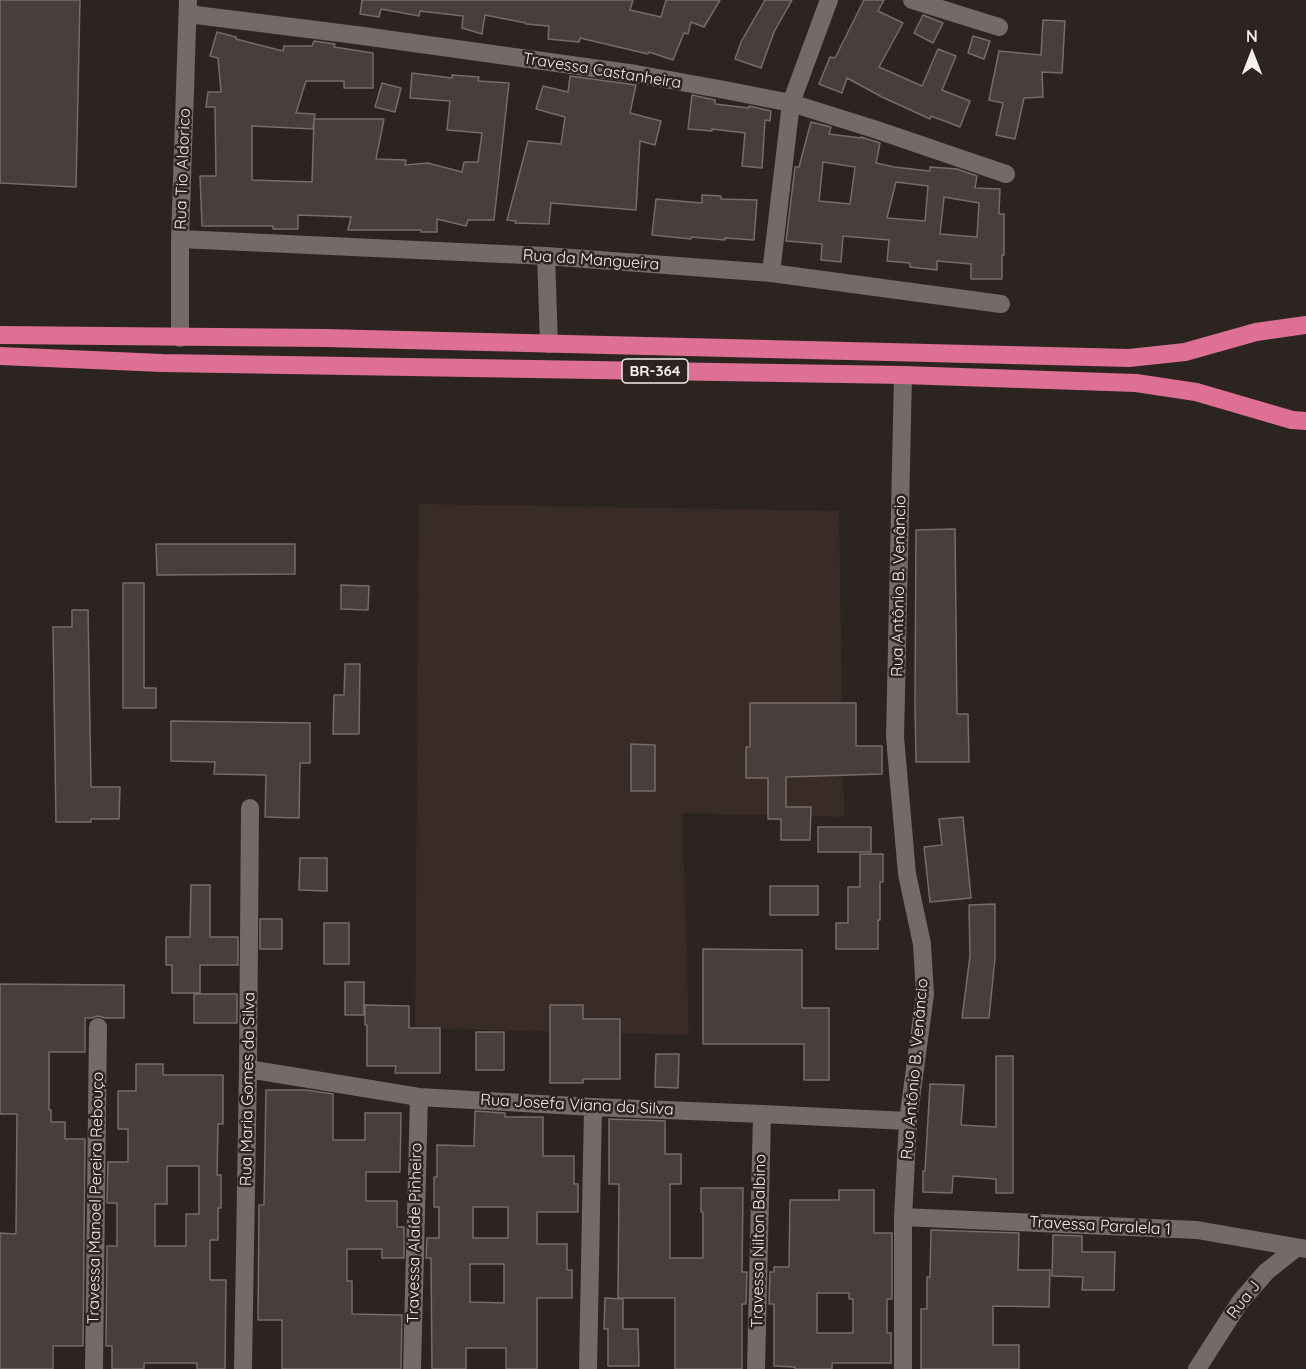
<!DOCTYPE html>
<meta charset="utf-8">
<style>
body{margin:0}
#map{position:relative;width:1306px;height:1369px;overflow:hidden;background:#2c2421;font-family:Quicksand,sans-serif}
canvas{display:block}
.north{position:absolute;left:1222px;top:24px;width:60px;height:60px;-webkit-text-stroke:4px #2c2421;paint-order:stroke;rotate:0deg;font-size:16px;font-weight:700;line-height:24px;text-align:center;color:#f3edeb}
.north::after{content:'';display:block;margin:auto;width:21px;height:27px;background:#f3edeb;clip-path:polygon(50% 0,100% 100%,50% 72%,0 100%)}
</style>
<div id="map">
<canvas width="1306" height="1369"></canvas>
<div class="north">N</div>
</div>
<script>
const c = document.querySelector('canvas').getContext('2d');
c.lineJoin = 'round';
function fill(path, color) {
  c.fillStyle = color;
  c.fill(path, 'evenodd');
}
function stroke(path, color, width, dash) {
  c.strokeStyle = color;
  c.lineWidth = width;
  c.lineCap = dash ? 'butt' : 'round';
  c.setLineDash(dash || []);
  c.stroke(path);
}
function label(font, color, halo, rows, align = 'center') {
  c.font = font + ' Quicksand,sans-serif';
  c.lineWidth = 5;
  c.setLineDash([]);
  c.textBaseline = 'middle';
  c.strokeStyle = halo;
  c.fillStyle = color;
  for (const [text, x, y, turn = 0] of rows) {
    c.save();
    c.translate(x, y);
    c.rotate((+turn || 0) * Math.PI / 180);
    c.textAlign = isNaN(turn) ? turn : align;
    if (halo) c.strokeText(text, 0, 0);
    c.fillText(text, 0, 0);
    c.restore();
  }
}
const built = new Path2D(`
 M 419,504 L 839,511 L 844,817 L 682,813 L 689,1035 L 415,1028 Z`);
const building = new Path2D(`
 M 0,0 L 80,0 L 76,187 L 0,183 Z
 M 362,0 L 633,0 L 630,10 L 661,17 L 666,0 L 720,0 L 704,27 L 691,22 L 688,34 L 684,33 L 673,60 L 649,52 L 648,54 L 580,38 L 579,42 L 548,39 L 549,26 L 526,24 L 526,23 L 485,15 L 482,34 L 462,28 L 463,16 L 420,11 L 419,16 L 381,9 L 379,17 L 360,14 Z
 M 765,0 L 792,0 L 774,32 L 761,68 L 735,59 L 741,42 Z
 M 864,0 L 884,0 L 878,11 L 903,23 L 879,67 L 922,86 L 938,49 L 956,56 L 942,90 L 970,101 L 960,127 L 931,116 L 930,119 L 882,97 L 847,78 L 842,93 L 819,84 L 830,57 L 835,58 Z
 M 923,15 L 943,23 L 933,43 L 914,33 Z
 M 1043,20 L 1065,21 L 1062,73 L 1042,72 L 1043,97 L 1024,98 L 1015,139 L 996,135 L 1003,103 L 989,100 L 999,51 L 1041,55 Z
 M 217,32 L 236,37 L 236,39 L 283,51 L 284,46 L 312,46 L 314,41 L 335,44 L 334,47 L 373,53 L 373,88 L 344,88 L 344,81 L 306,81 L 296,113 L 315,114 L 314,119 L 384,119 L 376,159 L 406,160 L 405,165 L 428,163 L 462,172 L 464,162 L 478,162 L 482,133 L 447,130 L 450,101 L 410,98 L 412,73 L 452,78 L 452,75 L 479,77 L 478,81 L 509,83 L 494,220 L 468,220 L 466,226 L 437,219 L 437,232 L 421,232 L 421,230 L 348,230 L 351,217 L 298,215 L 298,229 L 273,229 L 273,226 L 202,226 L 200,176 L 216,176 L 215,107 L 206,107 L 208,92 L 221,92 L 218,58 L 210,56 ZM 314,119 L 312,182 L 252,180 L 252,126 L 313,129 Z
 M 973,36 L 990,41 L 984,59 L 968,53 Z
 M 570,76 L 636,85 L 630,113 L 661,121 L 655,145 L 640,141 L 636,210 L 551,203 L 549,224 L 515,223 L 516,221 L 507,220 L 528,141 L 561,144 L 565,117 L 536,109 L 543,86 L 568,92 Z
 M 382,83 L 401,88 L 395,112 L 375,107 Z
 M 692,95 L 715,100 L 715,104 L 749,108 L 749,106 L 771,111 L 770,121 L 765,120 L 762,168 L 742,166 L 745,133 L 712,129 L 712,131 L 688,129 Z
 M 811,122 L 831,127 L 829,134 L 861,138 L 861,137 L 880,143 L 876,163 L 894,167 L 930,171 L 930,167 L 957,169 L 977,176 L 975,188 L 1000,189 L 999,214 L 1004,214 L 1004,255 L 1002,255 L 1002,279 L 971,279 L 971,264 L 937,261 L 937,270 L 910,267 L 910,263 L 887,261 L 889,240 L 843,236 L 841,262 L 821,260 L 822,244 L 786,241 L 795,167 L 799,167 ZM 823,162 L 855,167 L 850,204 L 819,201 ZM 896,182 L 928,186 L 925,221 L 887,218 ZM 944,197 L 979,203 L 977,237 L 940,234 Z
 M 702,195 L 721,196 L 721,199 L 757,200 L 754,240 L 725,238 L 725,240 L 691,237 L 691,239 L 652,235 L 656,199 L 702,203 Z
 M 955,529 L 957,714 L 968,714 L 969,762 L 916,762 L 915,704 L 916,530 Z
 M 156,544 L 295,544 L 295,574 L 157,575 Z
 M 123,583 L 144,583 L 144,688 L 156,688 L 156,708 L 123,708 Z
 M 341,585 L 369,586 L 368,610 L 341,609 Z
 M 72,610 L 88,610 L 91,787 L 120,787 L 119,819 L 91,819 L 91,822 L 56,822 L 53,627 L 72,627 Z
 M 345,664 L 360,664 L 359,734 L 333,734 L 334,695 L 344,695 Z
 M 750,703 L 856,703 L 856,746 L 882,746 L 882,774 L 786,777 L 786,807 L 811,807 L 810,840 L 781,840 L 781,819 L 768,819 L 768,778 L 746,778 L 746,747 L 750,747 Z
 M 171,721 L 310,723 L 310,763 L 300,763 L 299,818 L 265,817 L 266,775 L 214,774 L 215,762 L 171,761 Z
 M 631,744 L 655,745 L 655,791 L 631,791 Z
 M 963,817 L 971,898 L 930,902 L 924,847 L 942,845 L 939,819 Z
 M 818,827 L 871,827 L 871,852 L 818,852 Z
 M 860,854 L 883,854 L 883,882 L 880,882 L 880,920 L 878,920 L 878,949 L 836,949 L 836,923 L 848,923 L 848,887 L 860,887 Z
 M 300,858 L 327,858 L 327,891 L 299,890 Z
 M 191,885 L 210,885 L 210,937 L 238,937 L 238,965 L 200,965 L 200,993 L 172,993 L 172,965 L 166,965 L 166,937 L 190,937 Z
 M 770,886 L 818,886 L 818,915 L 770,915 Z
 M 995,904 L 995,958 L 989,1018 L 962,1018 L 970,956 L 969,905 Z
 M 260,919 L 282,919 L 282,949 L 260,949 Z
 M 324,923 L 349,923 L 349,964 L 324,964 Z
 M 703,949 L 802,950 L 802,1008 L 829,1008 L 829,1080 L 804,1080 L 804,1044 L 703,1044 Z
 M 345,982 L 364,982 L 364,1015 L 345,1015 Z
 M 0,984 L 124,985 L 124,1018 L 105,1018 L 98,1016 L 91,1018 L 85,1018 L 85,1052 L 49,1052 L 49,1110 L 51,1110 L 51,1122 L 65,1122 L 65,1139 L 85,1139 L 83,1346 L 53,1346 L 53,1369 L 0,1369 L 0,1233 L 16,1234 L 17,1114 L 0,1114 Z
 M 194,994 L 237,994 L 237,1023 L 194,1023 Z
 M 365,1005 L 409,1006 L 409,1028 L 440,1028 L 440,1073 L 395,1073 L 396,1066 L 367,1066 L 367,1025 L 365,1025 Z
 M 550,1005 L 583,1005 L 583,1019 L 620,1019 L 620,1079 L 583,1079 L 583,1083 L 550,1083 Z
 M 476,1032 L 504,1032 L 504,1070 L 476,1070 Z
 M 656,1054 L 679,1054 L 678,1088 L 655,1087 Z
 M 996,1056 L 1013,1056 L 1013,1193 L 996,1193 L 996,1179 L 953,1176 L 952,1193 L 923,1192 L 923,1171 L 925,1171 L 930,1084 L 964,1085 L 961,1125 L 996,1127 Z
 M 136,1064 L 163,1064 L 163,1075 L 223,1075 L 223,1124 L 218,1124 L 217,1175 L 221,1175 L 221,1208 L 218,1208 L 218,1240 L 210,1240 L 210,1280 L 226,1280 L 225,1369 L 197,1369 L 197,1363 L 144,1363 L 144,1369 L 112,1369 L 112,1346 L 106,1346 L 107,1246 L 117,1246 L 117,1203 L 107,1203 L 108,1162 L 128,1162 L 128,1129 L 118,1129 L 118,1091 L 136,1091 ZM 167,1166 L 199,1166 L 199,1214 L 186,1214 L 186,1246 L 155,1246 L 155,1204 L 167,1204 Z
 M 266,1090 L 306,1090 L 333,1094 L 333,1140 L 365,1140 L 365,1113 L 401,1113 L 400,1172 L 366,1172 L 366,1201 L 397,1201 L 397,1227 L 404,1227 L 404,1258 L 382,1258 L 382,1249 L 347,1249 L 347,1281 L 352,1281 L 352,1314 L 402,1315 L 401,1369 L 282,1369 L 282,1320 L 258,1320 L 259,1205 L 264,1205 Z
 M 475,1111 L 505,1113 L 505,1117 L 543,1117 L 543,1156 L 574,1156 L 574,1184 L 578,1184 L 578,1212 L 537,1212 L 537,1244 L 567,1244 L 567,1270 L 572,1270 L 572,1298 L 537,1298 L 537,1369 L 506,1369 L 506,1348 L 466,1348 L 466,1369 L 432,1369 L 431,1258 L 426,1258 L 427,1238 L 439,1238 L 439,1207 L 434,1207 L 434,1177 L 437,1177 L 437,1145 L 474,1146 ZM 473,1207 L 508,1207 L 508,1238 L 473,1238 ZM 470,1264 L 504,1264 L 504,1303 L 470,1302 Z
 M 609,1119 L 665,1121 L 665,1154 L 681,1154 L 681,1184 L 670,1184 L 670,1258 L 703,1258 L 703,1212 L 701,1212 L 701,1188 L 743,1188 L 742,1272 L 747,1272 L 746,1304 L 742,1304 L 742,1369 L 675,1369 L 675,1298 L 618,1298 L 619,1184 L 609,1184 Z
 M 839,1190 L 874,1190 L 874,1233 L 892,1233 L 892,1299 L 887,1299 L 887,1333 L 891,1333 L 891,1363 L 832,1363 L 832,1369 L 795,1369 L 795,1367 L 774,1366 L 774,1304 L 769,1304 L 770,1272 L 774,1272 L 774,1267 L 789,1267 L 790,1200 L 839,1200 ZM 817,1293 L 849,1293 L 849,1299 L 853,1299 L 853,1333 L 817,1333 Z
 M 931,1230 L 1019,1233 L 1018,1270 L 1050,1270 L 1049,1307 L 993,1306 L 993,1345 L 1019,1345 L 1019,1369 L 921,1369 L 921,1309 L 927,1309 L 927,1277 L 930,1277 Z
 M 1053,1235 L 1082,1236 L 1082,1252 L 1115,1252 L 1114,1290 L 1082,1290 L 1083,1277 L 1052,1276 Z
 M 605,1298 L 623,1299 L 623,1329 L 638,1329 L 639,1366 L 608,1366 L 608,1329 L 604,1329 Z`);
const minor = new Path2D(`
 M 912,0 L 999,27
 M 188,14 L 356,35 L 636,74 L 725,90 L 791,103 L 874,129 L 1006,174
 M 180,239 L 546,256 L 771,273 L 1001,304
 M 546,256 L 549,344
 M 771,273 L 791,103 L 829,0
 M 180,338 L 180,239 L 188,0
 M 248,1069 L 419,1097 L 593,1107 L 762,1114 L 908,1121
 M 903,1217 L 1197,1230 L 1306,1249
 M 94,1369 L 98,1027
 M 243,1369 L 248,1069 L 250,808
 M 412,1369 L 419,1097
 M 588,1369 L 593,1107
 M 756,1369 L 762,1114
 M 903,1369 L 903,1217 L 908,1121 L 925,994 L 922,944 L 907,874 L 895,737 L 903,375
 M 1197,1369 L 1240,1302 L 1266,1272 L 1296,1248`);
const trunk = new Path2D(`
 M 0,335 L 325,338 L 1129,358 L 1185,352 L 1256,332 L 1306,325
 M 0,356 L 162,363 L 903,375 L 1136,383 L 1196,392 L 1292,420 L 1306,421`);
const shields = [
 [655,371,66]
];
const shieldNames = [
 ["BR-364",655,371]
];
const streetNames = [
 ["Travessa Castanheira",602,71,9],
 ["Rua Tio Aldorico",183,169,-88],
 ["Rua da Mangueira",591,260,4],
 ["Rua Antônio B. Venâncio",899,586,-89],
 ["Rua Antônio B. Venâncio",915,1069,-85],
 ["Rua Maria Gomes da Silva",248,1089,-89],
 ["Rua Josefa Viana da Silva",577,1105,3],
 ["Travessa Manoel Pereira Rebouço",96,1198,-89],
 ["Travessa Paralela 1",1100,1226,3],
 ["Travessa Alaíde Pinheiro",415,1233,-89],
 ["Travessa Nilton Balbino",759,1241,-89],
 ["Rua J",1244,1300,-52]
];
fill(built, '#392b25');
fill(building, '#483f3c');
stroke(building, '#766c69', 1.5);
stroke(minor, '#746a67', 18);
stroke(trunk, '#dd7094', 18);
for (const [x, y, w] of shields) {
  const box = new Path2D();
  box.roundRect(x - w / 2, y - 12, w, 24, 4.5);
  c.fillStyle = '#2c2421';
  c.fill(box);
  stroke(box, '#f3edeb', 1.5);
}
label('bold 15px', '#f3edeb', null, shieldNames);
label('16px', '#f3edeb', '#2c2421', streetNames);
</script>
